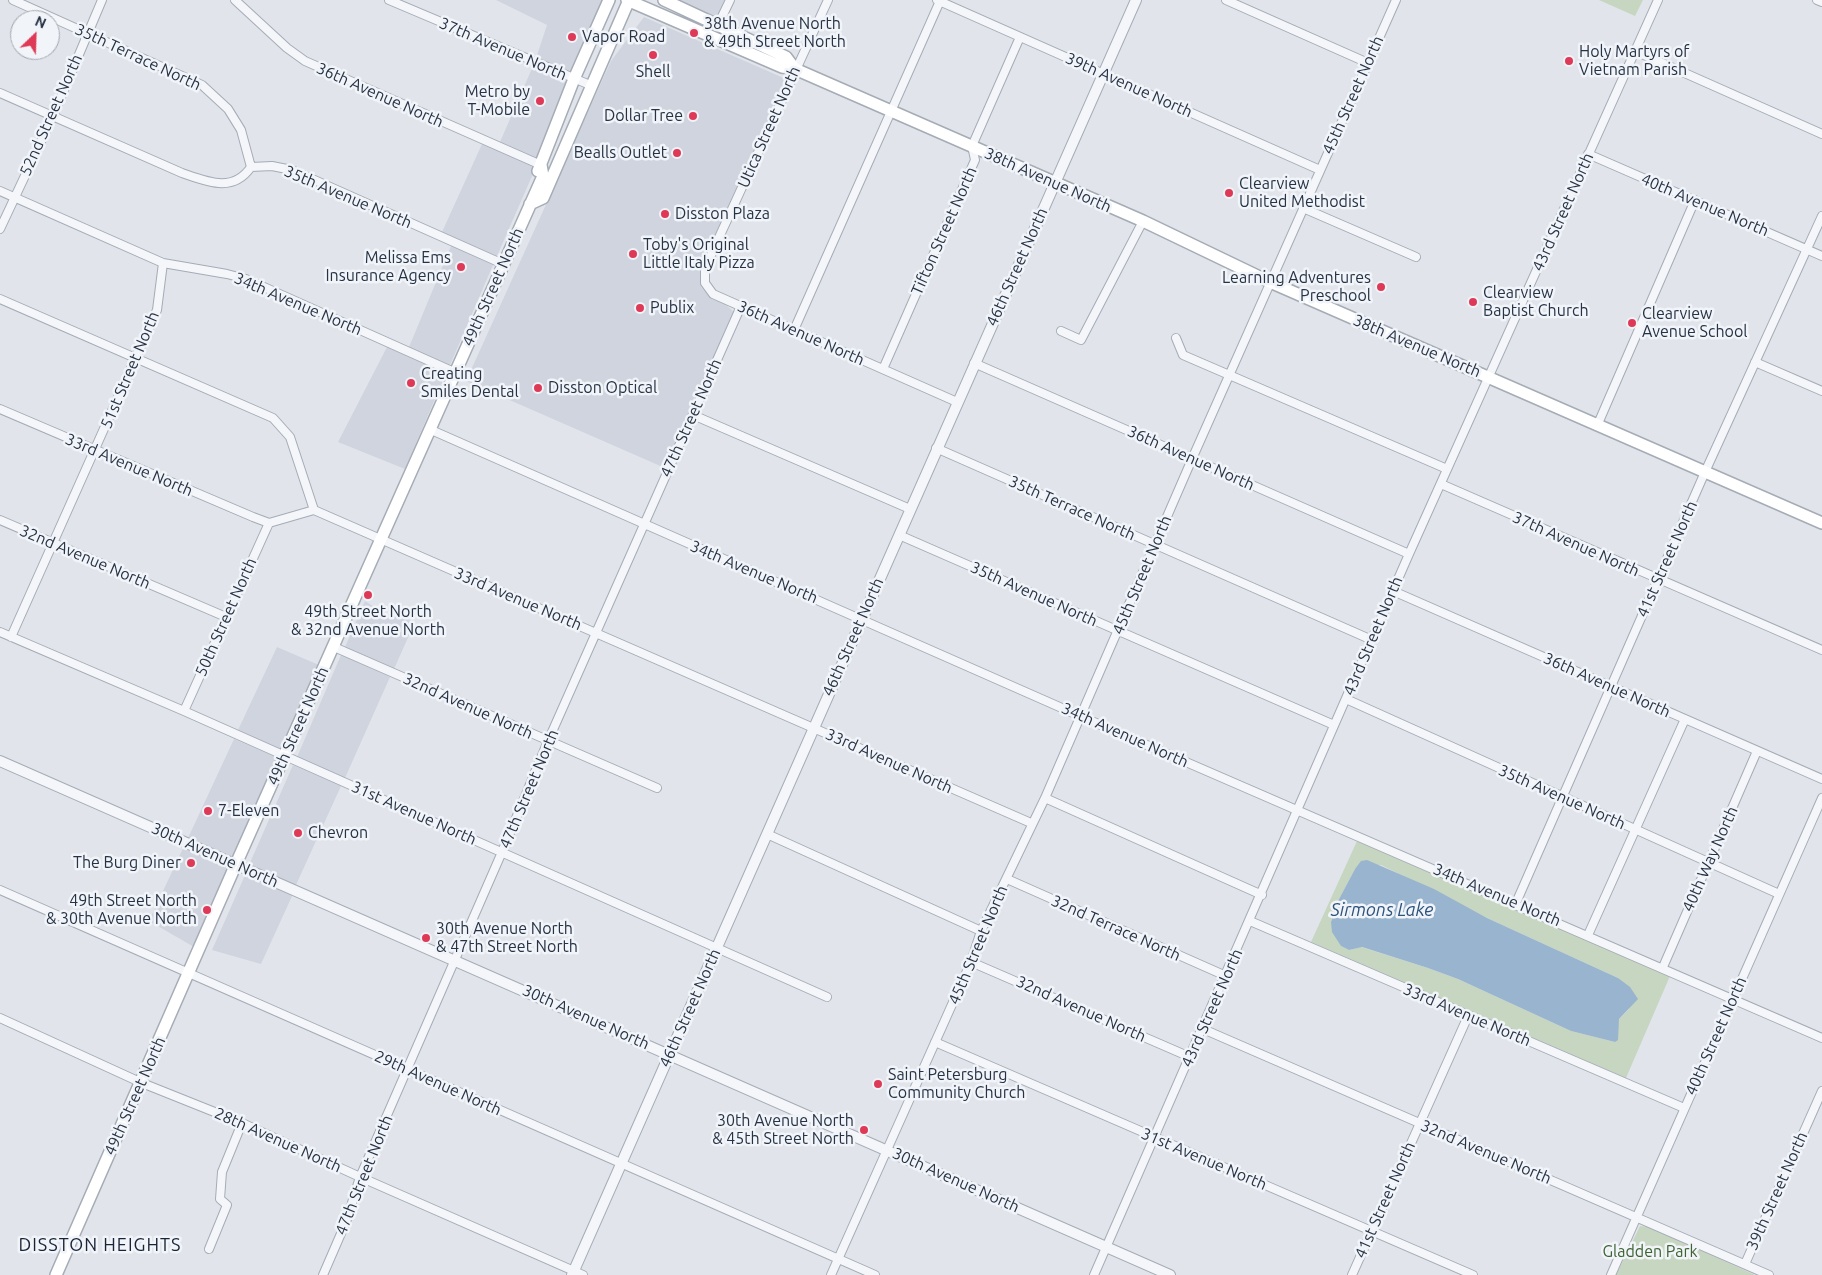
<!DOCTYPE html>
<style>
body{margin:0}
#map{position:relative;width:1822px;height:1275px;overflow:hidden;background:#e1e5eb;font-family:Ubuntu,sans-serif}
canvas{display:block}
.north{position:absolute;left:10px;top:10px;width:50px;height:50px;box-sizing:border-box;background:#f1f4f8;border:1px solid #a0a7b0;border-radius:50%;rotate:24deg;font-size:14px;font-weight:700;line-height:20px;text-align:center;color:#273345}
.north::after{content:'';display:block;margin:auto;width:18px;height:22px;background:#de3956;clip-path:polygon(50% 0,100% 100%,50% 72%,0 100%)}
</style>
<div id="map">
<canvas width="1822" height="1275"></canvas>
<div class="north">N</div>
</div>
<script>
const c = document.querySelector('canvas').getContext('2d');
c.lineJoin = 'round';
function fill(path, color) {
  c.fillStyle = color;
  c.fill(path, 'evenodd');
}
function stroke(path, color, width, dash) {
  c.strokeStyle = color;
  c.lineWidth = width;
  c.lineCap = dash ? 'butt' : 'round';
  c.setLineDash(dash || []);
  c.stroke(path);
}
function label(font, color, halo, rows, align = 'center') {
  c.font = font + ' Ubuntu,sans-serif';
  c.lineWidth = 5;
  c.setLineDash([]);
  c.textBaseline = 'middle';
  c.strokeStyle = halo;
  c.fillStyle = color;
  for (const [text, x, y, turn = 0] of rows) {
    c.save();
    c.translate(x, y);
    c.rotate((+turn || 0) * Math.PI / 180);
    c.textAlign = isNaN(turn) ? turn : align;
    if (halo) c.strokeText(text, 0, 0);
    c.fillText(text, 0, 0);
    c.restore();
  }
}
const built = new Path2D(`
 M 496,0 L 603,0 L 573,73 L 536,58 L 547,25 Z
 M 675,0 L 726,0 L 716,19 Z
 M 644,17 L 786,79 L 701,266 L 701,287 L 712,299 L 725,304 L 734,312 L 665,468 L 466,381 L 611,61 Z
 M 533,66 L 569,82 L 539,159 L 500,142 Z
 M 482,144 L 536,167 L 497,256 L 442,232 Z
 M 451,246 L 493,265 L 450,365 L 409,347 Z
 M 387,347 L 446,373 L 405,469 L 338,442 Z
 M 365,601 L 383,613 L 415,622 L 394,669 L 345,647 Z
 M 277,647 L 319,665 L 281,750 L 238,730 Z
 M 341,655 L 390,677 L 345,778 L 297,757 Z
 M 234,739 L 278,758 L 233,858 L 188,838 Z
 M 293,765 L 341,786 L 296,885 L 249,865 Z
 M 184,846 L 230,866 L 194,947 L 149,921 Z
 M 246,873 L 293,894 L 261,964 L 212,950 Z`);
const green = new Path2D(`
 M 1599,0 L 1643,0 L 1635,16 Z
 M 1357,841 L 1670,976 L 1626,1078 L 1311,942 ZM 1381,865 L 1487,918 L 1618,978 L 1629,1009 L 1619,1019 L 1615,1042 L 1571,1031 L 1458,979 L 1428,968 L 1361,947 L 1349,950 L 1341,946 L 1331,922 L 1338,901 L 1355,869 Z
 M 1640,1226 L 1649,1227 L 1755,1275 L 1616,1275 Z`);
const water = new Path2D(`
 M 1367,860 L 1434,889 L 1487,918 L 1618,978 L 1630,987 L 1638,999 L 1619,1019 L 1618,1040 L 1615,1042 L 1571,1031 L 1458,979 L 1428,968 L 1362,947 L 1349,950 L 1341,946 L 1332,932 L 1331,922 L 1338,901 L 1355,869 L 1361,861 Z`);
const minor = new Path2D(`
 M 13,0 L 202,85 L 228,109 L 241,130 L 251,167
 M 235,0 L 287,48 L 305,61 L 541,165
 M 389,0 L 590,85
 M 828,0 L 705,268 L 705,283 L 713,294 L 957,402
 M 937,0 L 1320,170
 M 1226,0 L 1368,63
 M 1817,0 L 1822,2
 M 718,25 L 730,0
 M 1635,51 L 1822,134
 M 0,93 L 182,173 C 208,182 233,193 251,167 L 272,166 L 292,170 L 503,264
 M 1588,154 L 1822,256
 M 0,191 L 163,263 L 227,274 L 246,279 L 454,372
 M 1303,208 L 1416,257
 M 0,229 L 53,116 L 102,0
 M 0,299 L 273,418 L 290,437 L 314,510
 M 794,330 L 940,1
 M 1061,331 L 1081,340 L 1143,221
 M 1176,338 L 1183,355 L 1447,469
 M 1755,362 L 1822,391
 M 974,363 L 1409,554
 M 883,369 L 975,160 L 972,146 L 1020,37
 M 0,409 L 253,517 L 269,523 L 314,510 L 1031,823
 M 693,415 L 910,509
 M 1597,426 L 1695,200
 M 429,429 L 1080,716 L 1822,1038
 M 936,448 L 1372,640
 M 1441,484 L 1822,650
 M 0,520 L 226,617
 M 899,535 L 1334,725
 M 1393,591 L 1822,779
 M 0,632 L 184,711 L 827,997
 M 11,637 L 157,310 L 163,263
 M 334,647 L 657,788
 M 1346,699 L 1779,894
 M 184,711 L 269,523
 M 1045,798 L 1262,895
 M 767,834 L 981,931
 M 1007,879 L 1226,976
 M 0,890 L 875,1275
 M 1516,903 L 1705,472 L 1822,216
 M 1250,921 L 1684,1108
 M 1588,935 L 1685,719
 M 971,962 L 1190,1057
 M 1663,967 L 1757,751
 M 0,1018 L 142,1083 L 242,1123 L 360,1177 L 583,1275
 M 1203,1029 L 1769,1275
 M 935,1042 L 1473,1275
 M 209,1249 L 227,1205 L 220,1199 L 222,1172 L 242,1123
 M 1745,1264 L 1822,1091
 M 323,1275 L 346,1222 L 360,1177 L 502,852 L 548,741 L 741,306
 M 831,1275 L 971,962 L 981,931 L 1045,798 L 1192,459 L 1396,0
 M 1094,1275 L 1409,554 L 1658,0
 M 1352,1275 L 1468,1016
 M 1611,1275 L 1822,798`);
const tertiary = new Path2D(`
 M 0,761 L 1170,1275
 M 572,1275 L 1136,0`);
const secondary = new Path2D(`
 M 627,0 L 782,67 L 795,69 L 1143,221 L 1270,282 L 1822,523
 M 664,0 L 786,57 L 795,69
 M 538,171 L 574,79 L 609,0
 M 530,204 L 543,198 L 629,0
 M 56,1275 L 236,864 L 543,176 L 541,165`);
const markers = [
 [694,33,5,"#de3956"],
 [572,37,5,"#de3956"],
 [653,55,5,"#de3956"],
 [1569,61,5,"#de3956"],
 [540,101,5,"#de3956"],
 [693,116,5,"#de3956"],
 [677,153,5,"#de3956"],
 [1229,193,5,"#de3956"],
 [665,214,5,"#de3956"],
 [633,254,5,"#de3956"],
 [461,267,5,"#de3956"],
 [1381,287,5,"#de3956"],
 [1473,302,5,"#de3956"],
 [640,308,5,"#de3956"],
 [1632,323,5,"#de3956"],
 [411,383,5,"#de3956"],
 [538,388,5,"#de3956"],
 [368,595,5,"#de3956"],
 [208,811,5,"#de3956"],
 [298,833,5,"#de3956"],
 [191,863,5,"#de3956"],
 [207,910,5,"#de3956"],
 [426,938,5,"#de3956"],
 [878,1084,5,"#de3956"],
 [864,1130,5,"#de3956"]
];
const poiNames = [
 ["38th Avenue North",704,24],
 ["& 49th Street North",704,42],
 ["Vapor Road",582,37],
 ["Holy Martyrs of",1579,52],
 ["Vietnam Parish",1579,70],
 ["Shell",653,72,"center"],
 ["Metro by",530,92,"right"],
 ["T-Mobile",530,110,"right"],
 ["Dollar Tree",683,116,"right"],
 ["Bealls Outlet",667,153,"right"],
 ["Clearview",1239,184],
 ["United Methodist",1239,202],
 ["Disston Plaza",675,214],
 ["Toby's Original",643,245],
 ["Little Italy Pizza",643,263],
 ["Melissa Ems",451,258,"right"],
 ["Insurance Agency",451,276,"right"],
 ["Learning Adventures",1371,278,"right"],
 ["Preschool",1371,296,"right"],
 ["Clearview",1483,293],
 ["Baptist Church",1483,311],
 ["Publix",650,308],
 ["Clearview",1642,314],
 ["Avenue School",1642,332],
 ["Creating",421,374],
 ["Smiles Dental",421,392],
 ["Disston Optical",548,388],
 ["49th Street North",368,612,"center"],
 ["& 32nd Avenue North",368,630,"center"],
 ["7-Eleven",218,811],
 ["Chevron",308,833],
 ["The Burg Diner",181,863,"right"],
 ["49th Street North",197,901,"right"],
 ["& 30th Avenue North",197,919,"right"],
 ["30th Avenue North",436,929],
 ["& 47th Street North",436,947],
 ["Saint Petersburg",888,1075],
 ["Community Church",888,1093],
 ["30th Avenue North",854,1121,"right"],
 ["& 45th Street North",854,1139,"right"]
];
const streetNames = [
 ["37th Avenue North",503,49,23],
 ["35th Terrace North",138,57,25],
 ["39th Avenue North",1129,85,24],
 ["36th Avenue North",380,95,24],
 ["45th Street North",1353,95,-66],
 ["52nd Street North",51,115,-66],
 ["Utica Street North",769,127,-66],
 ["38th Avenue North",1048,180,24],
 ["35th Avenue North",348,197,23],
 ["40th Avenue North",1705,205,23],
 ["43rd Street North",1563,212,-66],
 ["Tifton Street North",944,231,-66],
 ["46th Street North",1017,267,-66],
 ["49th Street North",493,287,-66],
 ["34th Avenue North",298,304,23],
 ["36th Avenue North",801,333,24],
 ["38th Avenue North",1417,346,23],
 ["51st Street North",130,370,-67],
 ["47th Street North",691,418,-66],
 ["36th Avenue North",1191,458,24],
 ["33rd Avenue North",129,465,23],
 ["35th Terrace North",1072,508,24],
 ["37th Avenue North",1576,544,24],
 ["32nd Avenue North",85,557,23],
 ["41st Street North",1667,559,-66],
 ["34th Avenue North",754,572,23],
 ["45th Street North",1142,575,-67],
 ["35th Avenue North",1034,594,24],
 ["33rd Avenue North",518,599,23],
 ["50th Street North",226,617,-66],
 ["43rd Street North",1373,636,-67],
 ["46th Street North",853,637,-66],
 ["36th Avenue North",1607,685,24],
 ["32nd Avenue North",468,706,24],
 ["49th Street North",298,726,-66],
 ["34th Avenue North",1125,735,24],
 ["33rd Avenue North",889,761,24],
 ["47th Street North",529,789,-67],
 ["35th Avenue North",1562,797,24],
 ["31st Avenue North",414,813,24],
 ["30th Avenue North",215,855,24],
 ["40th Way North",1710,859,-66],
 ["34th Avenue North",1497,895,23],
 ["32nd Terrace North",1116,928,24],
 ["45th Street North",978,945,-67],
 ["46th Street North",690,1008,-66],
 ["43rd Street North",1212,1008,-66],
 ["32nd Avenue North",1081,1009,24],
 ["33rd Avenue North",1467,1015,23],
 ["30th Avenue North",586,1017,24],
 ["40th Street North",1716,1036,-66],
 ["29th Avenue North",438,1083,24],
 ["49th Street North",135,1096,-66],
 ["28th Avenue North",278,1140,24],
 ["32nd Avenue North",1486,1152,23],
 ["31st Avenue North",1204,1159,23],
 ["47th Street North",364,1175,-68],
 ["30th Avenue North",956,1180,24],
 ["39th Street North",1777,1191,-66],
 ["41st Street North",1385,1200,-66]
];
const parkNames = [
 ["Gladden Park",1650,1252]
];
const waterNames = [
 ["Sirmons Lake",1382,910]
];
const neighbourhoodNames = [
 ["DISSTON HEIGHTS",100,1245]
];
fill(built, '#cfd4de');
fill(green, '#c7d6c1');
fill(water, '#98b4cf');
stroke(minor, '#a5acb6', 10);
stroke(tertiary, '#a5acb6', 12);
stroke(secondary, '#a5acb6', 14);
stroke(minor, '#f4f6f9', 8);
stroke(tertiary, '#f4f6f9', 10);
stroke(secondary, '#fff', 11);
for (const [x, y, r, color] of markers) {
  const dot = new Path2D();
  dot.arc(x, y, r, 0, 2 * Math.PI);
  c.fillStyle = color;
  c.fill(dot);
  stroke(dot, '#f1f4f8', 2);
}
label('16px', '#273345', '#f1f4f8', poiNames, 'left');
label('16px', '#273345', '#f1f4f8', streetNames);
label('16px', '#3d6333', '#f1f4f8', parkNames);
label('italic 18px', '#2c537e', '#f1f4f8', waterNames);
c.letterSpacing = '1px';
label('18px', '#192436', '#f1f4f8', neighbourhoodNames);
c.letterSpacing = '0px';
</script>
